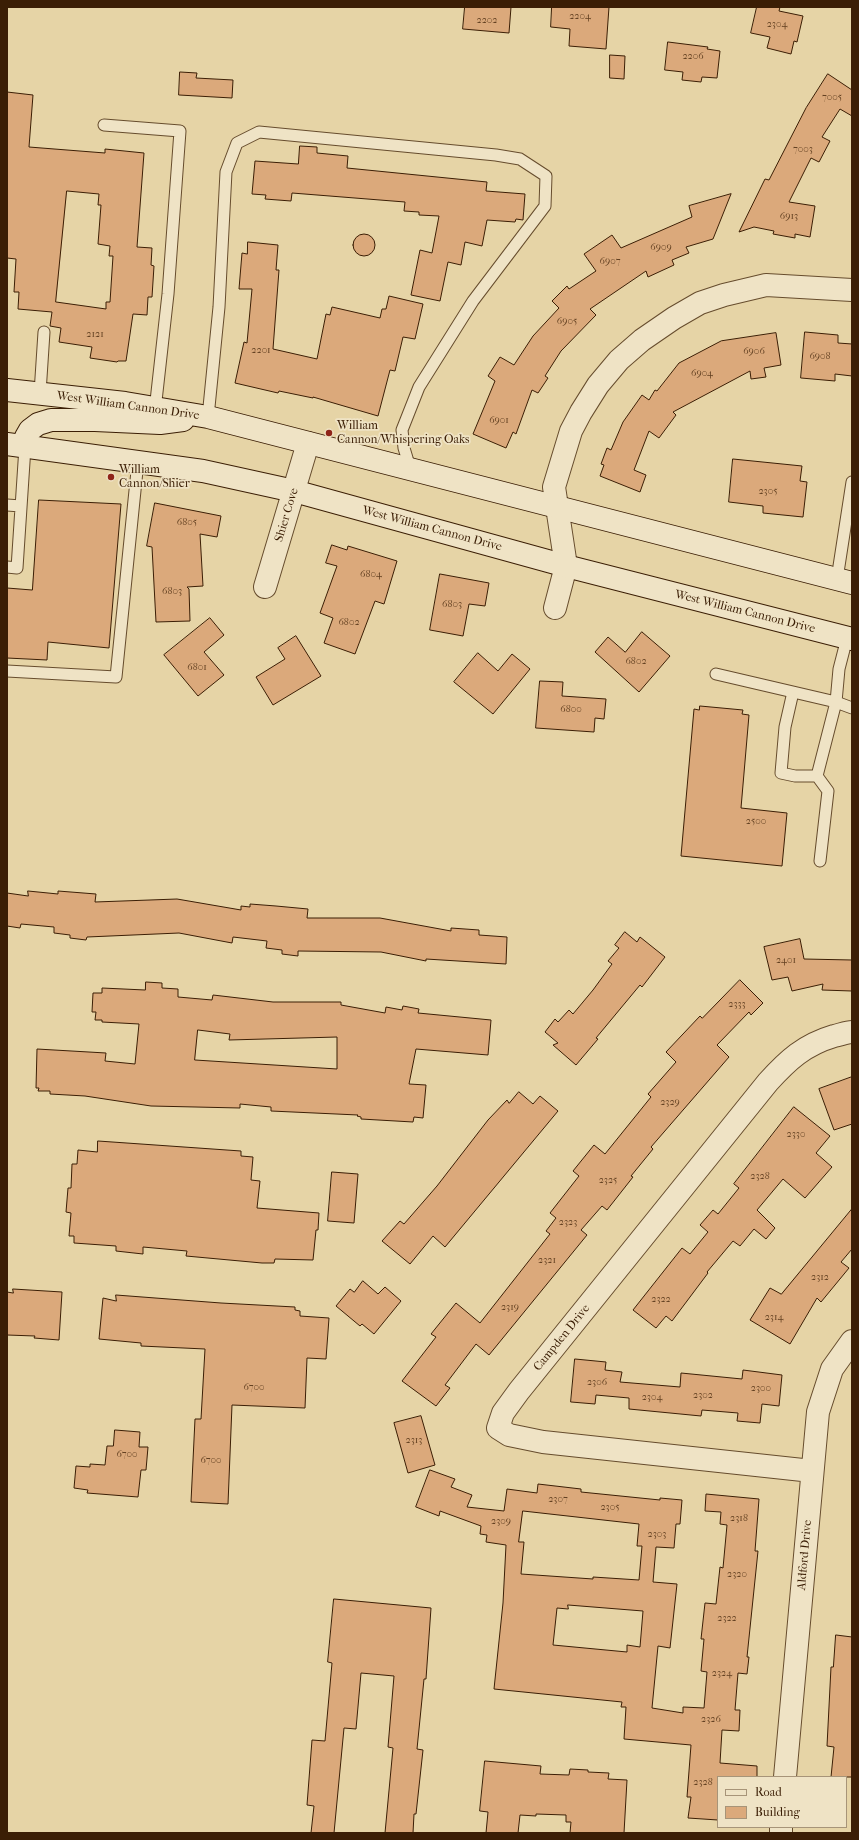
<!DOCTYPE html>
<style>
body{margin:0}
#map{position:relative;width:859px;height:1840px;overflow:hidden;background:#e6d4a6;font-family:"IM FELL French Canon",serif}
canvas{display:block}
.frame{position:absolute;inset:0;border:8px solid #3b1e05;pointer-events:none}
.legend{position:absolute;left:717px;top:1776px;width:130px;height:52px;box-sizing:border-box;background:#efe3c5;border:1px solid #a79478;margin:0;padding:5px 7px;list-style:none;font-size:12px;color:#3b1e05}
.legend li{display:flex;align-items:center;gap:8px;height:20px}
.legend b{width:20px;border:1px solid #a79478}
</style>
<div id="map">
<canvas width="859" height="1840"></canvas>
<div class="frame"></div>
<ul class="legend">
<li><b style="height:5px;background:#efe3c5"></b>Road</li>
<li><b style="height:11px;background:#dba97b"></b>Building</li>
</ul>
</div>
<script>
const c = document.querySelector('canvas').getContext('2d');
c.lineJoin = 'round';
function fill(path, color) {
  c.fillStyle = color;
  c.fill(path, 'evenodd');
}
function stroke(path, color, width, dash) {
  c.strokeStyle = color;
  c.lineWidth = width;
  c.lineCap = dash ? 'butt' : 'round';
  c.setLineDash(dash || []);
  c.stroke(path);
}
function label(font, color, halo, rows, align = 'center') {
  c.font = font + ' "IM FELL French Canon",serif';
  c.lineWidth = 3.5;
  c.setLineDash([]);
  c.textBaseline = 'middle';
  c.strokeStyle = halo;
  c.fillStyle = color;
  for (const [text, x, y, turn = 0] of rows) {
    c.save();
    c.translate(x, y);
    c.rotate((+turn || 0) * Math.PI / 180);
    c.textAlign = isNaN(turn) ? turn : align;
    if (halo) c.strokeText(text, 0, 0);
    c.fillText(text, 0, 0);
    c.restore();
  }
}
const building = new Path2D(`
 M 465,7 L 511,7 L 509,33 L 463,29 Z
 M 552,7 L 609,7 L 606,49 L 569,46 L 570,29 L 551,27 Z
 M 757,7 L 780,7 L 779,11 L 803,16 L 797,42 L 794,41 L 791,54 L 767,48 L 770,37 L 751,33 Z
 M 668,42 L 708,47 L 707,49 L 720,51 L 717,78 L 702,77 L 701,82 L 682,80 L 683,72 L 665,70 Z
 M 610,55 L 625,56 L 624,79 L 610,78 Z
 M 180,72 L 197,73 L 196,78 L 233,80 L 232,98 L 179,95 Z
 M 828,74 L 852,90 L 852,116 L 840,109 L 822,137 L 830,141 L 819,162 L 811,158 L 789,202 L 815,206 L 810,237 L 795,234 L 795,238 L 773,234 L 774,231 L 754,227 L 739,232 L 765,179 L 769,180 L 806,108 Z
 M 7,92 L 33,95 L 29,147 L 105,153 L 105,149 L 144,153 L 137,247 L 152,248 L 151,265 L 154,266 L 152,297 L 148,297 L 147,315 L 133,314 L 126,361 L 118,361 L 117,362 L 90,358 L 92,347 L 59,342 L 61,328 L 50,326 L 52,312 L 18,309 L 19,292 L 14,292 L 16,259 L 7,258 ZM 67,191 L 99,194 L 98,205 L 101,205 L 98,244 L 110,246 L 109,256 L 113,256 L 110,302 L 106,302 L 106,309 L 56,302 Z
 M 300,146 L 317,147 L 317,153 L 348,156 L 347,168 L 487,182 L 486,191 L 525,194 L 523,220 L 516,219 L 515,222 L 487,220 L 482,246 L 465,242 L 461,265 L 448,262 L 440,301 L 411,295 L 420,250 L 432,253 L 439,216 L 419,215 L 419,212 L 404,211 L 405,202 L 292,193 L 291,201 L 265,199 L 266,195 L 252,194 L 255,161 L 298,164 Z
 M 731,194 L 713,239 L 686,247 L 689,253 L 672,260 L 674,265 L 648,277 L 646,271 L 590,309 L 596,315 L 561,351 L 545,376 L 548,378 L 538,393 L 532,390 L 516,434 L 513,432 L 506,448 L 473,434 L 495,381 L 488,376 L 500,357 L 514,365 L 533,336 L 559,308 L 552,301 L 567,286 L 569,289 L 596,271 L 584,254 L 612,235 L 621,248 L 692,217 L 689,206 Z
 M353 245a11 11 0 1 1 22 0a11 11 0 1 1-22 0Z
 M 248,242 L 278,245 L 276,270 L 279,270 L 273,349 L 317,359 L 326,314 L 330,315 L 332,307 L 380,318 L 382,309 L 386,309 L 389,296 L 423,304 L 415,339 L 403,337 L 395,371 L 390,370 L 378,416 L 313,397 L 313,398 L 279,391 L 278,393 L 235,383 L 244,342 L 247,343 L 252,289 L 239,289 L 242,253 L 247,254 Z
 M 805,332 L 838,335 L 838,343 L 852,344 L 852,376 L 835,374 L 835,381 L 801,378 Z
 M 776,333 L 781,365 L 764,368 L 766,377 L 751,379 L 750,371 L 673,412 L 676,415 L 659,438 L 649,431 L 634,470 L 646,475 L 640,492 L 600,476 L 604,465 L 601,464 L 607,448 L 611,450 L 623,422 L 642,395 L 649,400 L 655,390 L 657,391 L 679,363 L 721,341 Z
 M 733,459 L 802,466 L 800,481 L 807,482 L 803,517 L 763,513 L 763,506 L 729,502 Z
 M 39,500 L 121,504 L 109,648 L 48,642 L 47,660 L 7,658 L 7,588 L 32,590 Z
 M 155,503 L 221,516 L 217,537 L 200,534 L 203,586 L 187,587 L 189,589 L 190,621 L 156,622 L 152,547 L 147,546 Z
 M 332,545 L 347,550 L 348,546 L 397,561 L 384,604 L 375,601 L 355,654 L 324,643 L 333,618 L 320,613 L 337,566 L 326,563 Z
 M 440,574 L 489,583 L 485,606 L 469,604 L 463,636 L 430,630 Z
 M 210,618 L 224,635 L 204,652 L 224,675 L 198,696 L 164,655 Z
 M 642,632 L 670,656 L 639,692 L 595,652 L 608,637 L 625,652 Z
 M 296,636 L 321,676 L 273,705 L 256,677 L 285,659 L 278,648 Z
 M 478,653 L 498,671 L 512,654 L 530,669 L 493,714 L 454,682 Z
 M 540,681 L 563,682 L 562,696 L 606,699 L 604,719 L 595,718 L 594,732 L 536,728 Z
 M 700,706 L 743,710 L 742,714 L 749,715 L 741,808 L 787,813 L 782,866 L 681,856 L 694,709 L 699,710 Z
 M 28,891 L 58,894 L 58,891 L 96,894 L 95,902 L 177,899 L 241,910 L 241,906 L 250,907 L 250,904 L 276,906 L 308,909 L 307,918 L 380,918 L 451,931 L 451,928 L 479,930 L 479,935 L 507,937 L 506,964 L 426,959 L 426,961 L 381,952 L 298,951 L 298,956 L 282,954 L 282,950 L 266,948 L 267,941 L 233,937 L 232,943 L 179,933 L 87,937 L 86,940 L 70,938 L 70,935 L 54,933 L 54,927 L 21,924 L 20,928 L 7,926 L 7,893 L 28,896 Z
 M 625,932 L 637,942 L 640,937 L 665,957 L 642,987 L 640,985 L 596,1038 L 598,1039 L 576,1065 L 553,1045 L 558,1043 L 545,1032 L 555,1019 L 558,1022 L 569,1010 L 573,1014 L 593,990 L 612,964 L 608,961 L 619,948 L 615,945 Z
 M 800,939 L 804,959 L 852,960 L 852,991 L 822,990 L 823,984 L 792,991 L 788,977 L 772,980 L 764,947 Z
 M 740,980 L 763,1003 L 751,1015 L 749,1012 L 717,1045 L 729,1057 L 651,1147 L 653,1149 L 631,1176 L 633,1177 L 607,1210 L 602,1206 L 581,1230 L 587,1235 L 489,1355 L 476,1344 L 445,1385 L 450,1388 L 436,1406 L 402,1381 L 436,1337 L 431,1334 L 456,1303 L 480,1323 L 550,1234 L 546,1231 L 556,1218 L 550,1213 L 579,1176 L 573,1171 L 594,1145 L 605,1154 L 651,1097 L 648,1094 L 676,1062 L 666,1052 L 700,1016 L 702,1018 Z
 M 146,982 L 162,983 L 162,988 L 178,989 L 178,997 L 212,1000 L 213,995 L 273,1002 L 341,1002 L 341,1005 L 385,1013 L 386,1007 L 402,1010 L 403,1006 L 419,1009 L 418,1013 L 491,1020 L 488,1055 L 416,1049 L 409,1084 L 426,1085 L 423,1118 L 414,1117 L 413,1122 L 361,1119 L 361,1117 L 357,1116 L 358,1115 L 271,1111 L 271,1107 L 240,1104 L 240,1108 L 151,1106 L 85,1096 L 50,1094 L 50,1091 L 38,1091 L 39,1088 L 36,1088 L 37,1049 L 106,1053 L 105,1061 L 135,1064 L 139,1024 L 102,1022 L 102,1020 L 95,1020 L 96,1012 L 92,1012 L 93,993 L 102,993 L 102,988 L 145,990 ZM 198,1030 L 230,1034 L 229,1040 L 337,1037 L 337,1069 L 195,1060 Z
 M 852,1077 L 852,1124 L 834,1130 L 819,1089 Z
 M 519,1092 L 533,1104 L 540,1096 L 558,1111 L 445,1247 L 433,1236 L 410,1264 L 382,1241 L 400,1221 L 404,1224 L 437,1186 L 488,1120 L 507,1100 L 509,1103 Z
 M 794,1107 L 830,1136 L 816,1153 L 832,1167 L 805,1198 L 783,1179 L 757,1210 L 775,1228 L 766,1239 L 754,1229 L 740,1246 L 733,1241 L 707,1272 L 708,1273 L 672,1321 L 666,1316 L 656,1328 L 633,1310 L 682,1248 L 690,1254 L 708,1232 L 700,1225 L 713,1210 L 718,1214 L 739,1188 L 734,1184 Z
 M 98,1141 L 241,1151 L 241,1156 L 253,1157 L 251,1180 L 260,1181 L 257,1208 L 319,1213 L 318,1230 L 316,1230 L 313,1260 L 275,1259 L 274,1263 L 262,1263 L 186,1256 L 187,1251 L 143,1247 L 143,1254 L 116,1251 L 116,1246 L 74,1243 L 74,1236 L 69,1236 L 71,1213 L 66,1212 L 68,1188 L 71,1188 L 72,1164 L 77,1164 L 78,1150 L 97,1152 Z
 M 332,1172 L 358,1174 L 354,1223 L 328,1221 Z
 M 852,1209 L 852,1249 L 841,1262 L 849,1268 L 821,1302 L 817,1298 L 790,1344 L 750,1320 L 770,1288 L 781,1294 Z
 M 363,1281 L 378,1294 L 385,1287 L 401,1301 L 374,1334 L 362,1324 L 360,1326 L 336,1306 L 350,1289 L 354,1292 Z
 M 13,1289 L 62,1292 L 59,1340 L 34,1338 L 35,1336 L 7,1335 L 7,1292 L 13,1293 Z
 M 116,1295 L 221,1303 L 295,1307 L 295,1310 L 300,1311 L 300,1316 L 329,1318 L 326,1359 L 307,1358 L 305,1408 L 232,1405 L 228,1504 L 191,1502 L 195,1419 L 201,1419 L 205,1349 L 141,1346 L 141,1343 L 99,1339 L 103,1298 L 116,1301 Z
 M 575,1359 L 606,1362 L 605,1370 L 622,1372 L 620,1382 L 680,1387 L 681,1373 L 742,1379 L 743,1370 L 782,1375 L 779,1406 L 762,1404 L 760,1423 L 737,1421 L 738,1413 L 702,1410 L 701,1416 L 629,1409 L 629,1398 L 596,1395 L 595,1404 L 571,1402 Z
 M 421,1416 L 435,1465 L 408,1473 L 394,1423 Z
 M 115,1430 L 140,1432 L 139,1447 L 148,1447 L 146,1470 L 141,1470 L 138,1497 L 87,1493 L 88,1490 L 74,1488 L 76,1466 L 90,1467 L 90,1464 L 105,1465 L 107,1446 L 113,1446 Z
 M 430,1470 L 455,1479 L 451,1487 L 472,1495 L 467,1507 L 504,1511 L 507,1489 L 537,1493 L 538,1484 L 581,1489 L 581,1492 L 660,1500 L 660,1498 L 682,1500 L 680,1524 L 676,1524 L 674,1548 L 656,1547 L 653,1582 L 677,1584 L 670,1648 L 658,1646 L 652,1708 L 683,1713 L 683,1707 L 704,1708 L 707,1672 L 701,1671 L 704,1639 L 701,1639 L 705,1603 L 716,1604 L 720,1567 L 723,1568 L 727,1525 L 720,1524 L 721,1512 L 705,1511 L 706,1494 L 759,1499 L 755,1551 L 758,1551 L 747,1657 L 749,1657 L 747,1674 L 738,1673 L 735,1710 L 740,1710 L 739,1731 L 722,1730 L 720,1763 L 757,1766 L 757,1777 L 718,1777 L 718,1820 L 688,1818 L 691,1797 L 687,1797 L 691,1745 L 624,1739 L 626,1707 L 621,1707 L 622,1702 L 494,1689 L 503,1603 L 506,1545 L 486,1542 L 487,1535 L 480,1534 L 481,1526 L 440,1511 L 439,1516 L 416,1507 ZM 523,1511 L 639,1524 L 637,1546 L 642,1546 L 639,1580 L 593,1577 L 593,1579 L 521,1574 L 524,1542 L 519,1542 ZM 568,1605 L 643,1611 L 640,1647 L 627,1645 L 627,1652 L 553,1645 L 557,1608 L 568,1609 Z
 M 334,1599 L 431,1608 L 426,1679 L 424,1679 L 417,1749 L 423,1750 L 416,1814 L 414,1814 L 413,1833 L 385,1833 L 393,1748 L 388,1747 L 394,1676 L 361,1673 L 356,1729 L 344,1728 L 334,1833 L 311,1833 L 314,1806 L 307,1805 L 312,1740 L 325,1741 L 332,1663 L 328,1662 Z
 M 836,1635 L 852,1637 L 852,1777 L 831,1777 L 834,1747 L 827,1746 L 831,1667 L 833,1667 Z
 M 485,1761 L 541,1766 L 540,1774 L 569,1775 L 570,1769 L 588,1770 L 588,1772 L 609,1773 L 608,1779 L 627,1780 L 624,1833 L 570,1833 L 571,1822 L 566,1822 L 566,1815 L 536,1814 L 536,1816 L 520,1815 L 518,1833 L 486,1833 L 488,1812 L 480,1811 Z`);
const service = new Path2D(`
 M 104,125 L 180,131 L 168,294 L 155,410
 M 40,393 L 44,332
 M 208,417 L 219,307 L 226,172 L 237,143 L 259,132 L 496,155 L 520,159 L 546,176 L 545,206 L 473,301 L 419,387 L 402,430 L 404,448 L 410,468
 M 7,505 L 21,506
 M 7,567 L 17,568 L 25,447
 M 837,579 L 852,482
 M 847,638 L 839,669 L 836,702 L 852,708
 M 7,671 L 116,677 L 138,461
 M 716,674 L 836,702 L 817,776 L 795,776 L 781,773 L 785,727 L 793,692
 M 817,776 L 828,791 L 820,861`);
const minor = new Path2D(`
 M 265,587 L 308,443
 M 555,608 L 566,566
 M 812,1471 L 543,1442 L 509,1435 L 498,1428 L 503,1413 L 519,1391 L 768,1082 C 788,1060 804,1045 834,1036 C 840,1035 846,1032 852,1032
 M 785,1777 L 818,1412 L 832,1369 L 852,1341
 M 781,1833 L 781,1827`);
const tertiary = new Path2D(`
 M 566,566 L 554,487 L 571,431 L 581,412 L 598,385 L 619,360 L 642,340 L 674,318 L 700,303 L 724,295 L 766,285 L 852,290`);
const secondary = new Path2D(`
 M 7,390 L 125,403 L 208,417 L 852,583
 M 7,444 L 203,471 L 294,491 L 566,566 L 852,639
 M 25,447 L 26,437 L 30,430 L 38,424 L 51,420 L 95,420 L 160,423 L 183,420`);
const markers = [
 [329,433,4,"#8f2418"],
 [111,477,4,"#8f2418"]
];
const numberNames = [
 ["2204",580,17],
 ["2202",487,21],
 ["2304",777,25],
 ["2206",693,57],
 ["7005",832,98],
 ["7003",803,150],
 ["6913",789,217],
 ["6909",661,248],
 ["6907",610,262],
 ["6905",567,322],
 ["2121",95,335],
 ["2201",261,351],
 ["6906",754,352],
 ["6908",820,357],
 ["6904",702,374],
 ["6901",499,421],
 ["2305",768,492],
 ["6805",187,523],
 ["6804",371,575],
 ["6803",172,592],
 ["6803",452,605],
 ["6802",349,623],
 ["6802",636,662],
 ["6801",197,668],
 ["6800",571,710],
 ["2500",756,822],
 ["2401",786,961],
 ["2333",737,1005],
 ["2329",670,1103],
 ["2330",796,1135],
 ["2328",760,1177],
 ["2325",608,1181],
 ["2323",568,1223],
 ["2321",547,1261],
 ["2312",820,1278],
 ["2322",661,1300],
 ["2319",510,1308],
 ["2314",774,1318],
 ["2306",597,1383],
 ["6700",254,1388],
 ["2300",761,1389],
 ["2302",703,1396],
 ["2304",652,1398],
 ["2313",414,1441],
 ["6700",127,1455],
 ["6700",211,1461],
 ["2307",558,1500],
 ["2305",610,1508],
 ["2318",739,1519],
 ["2309",501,1522],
 ["2303",657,1535],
 ["2320",737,1575],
 ["2322",727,1619],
 ["2324",722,1674],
 ["2326",711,1720],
 ["2328",703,1783]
];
const streetNames = [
 ["West William Cannon Drive",128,406,8],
 ["Shier Cove",287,515,-73],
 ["West William Cannon Drive",432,529,15],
 ["West William Cannon Drive",745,612,14],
 ["Campden Drive",562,1338,-51],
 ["Aldford Drive",805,1555,-85]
];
const poiNames = [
 ["William",337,426],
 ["Cannon/Whispering Oaks",337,440],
 ["William",119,470],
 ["Cannon/Shier",119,484]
];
fill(building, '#dba97b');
stroke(building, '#3b1e05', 1);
stroke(service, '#664c2d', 13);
stroke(minor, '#664c2d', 24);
stroke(tertiary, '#664c2d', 24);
stroke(secondary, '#3b1e05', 24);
stroke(service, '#efe3c5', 11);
stroke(minor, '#efe3c5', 22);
stroke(tertiary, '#efe3c5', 22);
stroke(secondary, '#efe3c5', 22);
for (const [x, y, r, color] of markers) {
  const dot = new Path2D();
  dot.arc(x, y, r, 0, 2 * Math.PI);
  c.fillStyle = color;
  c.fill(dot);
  stroke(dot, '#efe3c5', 1.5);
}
label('10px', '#634122', null, numberNames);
label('12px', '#3b1e05', '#efe3c5', streetNames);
label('12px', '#3b1e05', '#efe3c5', poiNames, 'left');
</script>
